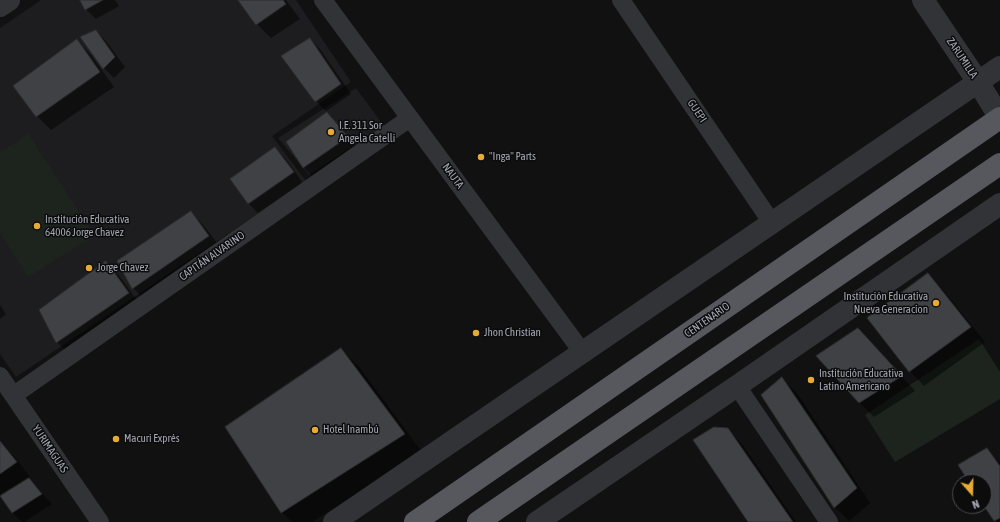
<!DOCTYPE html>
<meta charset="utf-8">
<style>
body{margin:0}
#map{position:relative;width:1000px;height:522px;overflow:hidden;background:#111112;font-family:"Asap Condensed",sans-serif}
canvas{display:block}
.north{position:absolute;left:952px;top:474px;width:40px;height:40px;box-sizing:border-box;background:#0c0c0d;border:1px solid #484a4f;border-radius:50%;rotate:160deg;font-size:11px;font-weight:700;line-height:16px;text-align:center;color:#a3a7b2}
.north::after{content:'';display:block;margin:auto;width:14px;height:18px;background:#e6ab34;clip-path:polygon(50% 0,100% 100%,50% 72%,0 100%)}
</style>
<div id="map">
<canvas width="1000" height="522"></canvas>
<div class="north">N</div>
</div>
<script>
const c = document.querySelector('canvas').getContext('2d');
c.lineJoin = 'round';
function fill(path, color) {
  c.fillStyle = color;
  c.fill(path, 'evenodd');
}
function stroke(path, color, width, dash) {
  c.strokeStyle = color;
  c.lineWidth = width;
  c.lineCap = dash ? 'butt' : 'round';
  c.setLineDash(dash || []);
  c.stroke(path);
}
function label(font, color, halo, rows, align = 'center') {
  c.font = font + ' "Asap Condensed",sans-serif';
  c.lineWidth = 3;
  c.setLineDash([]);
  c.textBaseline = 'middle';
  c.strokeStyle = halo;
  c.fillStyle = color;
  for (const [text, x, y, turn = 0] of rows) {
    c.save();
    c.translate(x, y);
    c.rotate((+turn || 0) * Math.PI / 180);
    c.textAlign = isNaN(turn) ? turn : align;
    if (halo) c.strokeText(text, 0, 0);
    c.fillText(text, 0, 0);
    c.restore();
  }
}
const built = new Path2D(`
 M 41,0 L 296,0 L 351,82 L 272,136 L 306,181 L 16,377 L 0,354 L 0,28 Z
 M 356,88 L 384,126 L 309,175 L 278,138 Z`);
const green = new Path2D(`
 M 28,134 L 94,235 L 29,277 L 0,233 L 0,153 Z
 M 979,339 L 1000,372 L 1000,399 L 895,462 L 865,415 Z`);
const shadow = new Path2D(`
 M 81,0 L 115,0 L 119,6 L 96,19 L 86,9 Z
 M 239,0 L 286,0 L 300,19 L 271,38 L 257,24 Z
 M 96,31 L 106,41 L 125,67 L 114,78 L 104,68 L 82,38 Z
 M 310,39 L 320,49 L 351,94 L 326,111 L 316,101 Z
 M 77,40 L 91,55 L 114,87 L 51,130 L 37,116 Z
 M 327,113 L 357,147 L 314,178 L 304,168 L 287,142 Z
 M 275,148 L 285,158 L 303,183 L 258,213 L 248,203 Z
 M 191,212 L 205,227 L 223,251 L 148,303 L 133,288 L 119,261 Z
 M 106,262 L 120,277 L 142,307 L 71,356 L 57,342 Z
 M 928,275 L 942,289 L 985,342 L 924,386 L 910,371 Z
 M 0,305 L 6,314 L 0,319 Z
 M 872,344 L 915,391 L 874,417 L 859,402 Z
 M 341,349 L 359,367 L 422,452 L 312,522 L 292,522 L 282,512 Z
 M 782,379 L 797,393 L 870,503 L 849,521 L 835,507 Z
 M 727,429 L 742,444 L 796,522 L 749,522 Z
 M 0,442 L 14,456 L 30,477 L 28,478 L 52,504 L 24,522 L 22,522 L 13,513 L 1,497 L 0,498 Z
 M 986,449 L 1000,463 L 1000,522 L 995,521 L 984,504 L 984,482 L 970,482 Z`);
const building = new Path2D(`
 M 80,0 L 103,0 L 85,10 Z
 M 238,0 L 283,0 L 286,4 L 256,25 Z
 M 96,30 L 115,57 L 103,69 L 80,37 Z
 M 310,38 L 341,84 L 315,102 L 281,56 Z
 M 77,39 L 100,72 L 36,117 L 13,86 Z
 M 327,112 L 348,137 L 303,168 L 286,142 Z
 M 275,147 L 294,172 L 248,204 L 230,179 Z
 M 191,211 L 209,236 L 132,289 L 117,261 Z
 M 106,261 L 129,293 L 56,343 L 39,310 Z
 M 928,273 L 971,327 L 909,372 L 867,318 Z
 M 858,328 L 902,376 L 859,403 L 816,356 Z
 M 341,348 L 405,434 L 281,513 L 225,427 Z
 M 782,377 L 857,488 L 834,508 L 761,395 Z
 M 714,427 L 728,428 L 793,522 L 748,522 L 693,440 Z
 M 0,441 L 17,462 L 0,474 Z
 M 987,448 L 1000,466 L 1000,518 L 994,521 L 984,506 L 984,482 L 969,482 L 958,465 Z
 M 29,478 L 42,494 L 12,513 L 0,496 Z`);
const minor = new Path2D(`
 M 323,0 L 583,353
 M 621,0 L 772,223
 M 0,376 L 100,522
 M 737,386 L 829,522
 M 14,395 L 410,118`);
const tertiary = new Path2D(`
 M 923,0 L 978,82 L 1000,118
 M 0,6 L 9,0
 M 334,522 L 1000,67
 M 537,522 L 737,386 L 1000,204`);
const trunk = new Path2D(`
 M 415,522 L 1000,118
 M 478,522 L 1000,164`);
const markers = [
 [331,132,4,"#e6ab34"],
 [481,157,4,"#e6ab34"],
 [37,226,4,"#e6ab34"],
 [89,268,4,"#e6ab34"],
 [936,303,4,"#e6ab34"],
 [476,333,4,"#e6ab34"],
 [811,380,4,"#e6ab34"],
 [315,430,4,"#e6ab34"],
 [116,439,4,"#e6ab34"]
];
const streetNames = [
 ["ZARUMILLA",962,58,56],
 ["GUEPI",697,111,56],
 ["NAUTA",453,176,54],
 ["CAPITÁN ALVARINO",212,256,-35],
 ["CENTENARIO",707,320,-35],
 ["YURIMAGUAS",50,449,56]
];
const poiNames = [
 ["I.E. 311 Sor",339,126],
 ["Angela Catelli",339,139],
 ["\"Inga\" Parts",489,157],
 ["Institución Educativa",45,220],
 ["64006 Jorge Chavez",45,233],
 ["Jorge Chavez",97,268],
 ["Institución Educativa",928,297,"right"],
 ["Nueva Generacion",928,310,"right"],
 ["Jhon Christian",484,333],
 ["Institución Educativa",819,374],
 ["Latino Americano",819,387],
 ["Hotel Inambú",323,430],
 ["Macuri Exprés",124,439]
];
fill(built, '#1d1d1f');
fill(green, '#1d241e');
fill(shadow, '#0007');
fill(building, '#404145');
stroke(building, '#2b2b2e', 1);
stroke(minor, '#323337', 18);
stroke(tertiary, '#323337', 22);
stroke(trunk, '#56585e', 22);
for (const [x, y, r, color] of markers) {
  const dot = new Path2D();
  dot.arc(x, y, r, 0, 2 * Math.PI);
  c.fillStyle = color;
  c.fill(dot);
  stroke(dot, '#0c0c0d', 1.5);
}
label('11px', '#a3a7b2', '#0c0c0d', streetNames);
label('11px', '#a3a7b2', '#0c0c0d', poiNames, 'left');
</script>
